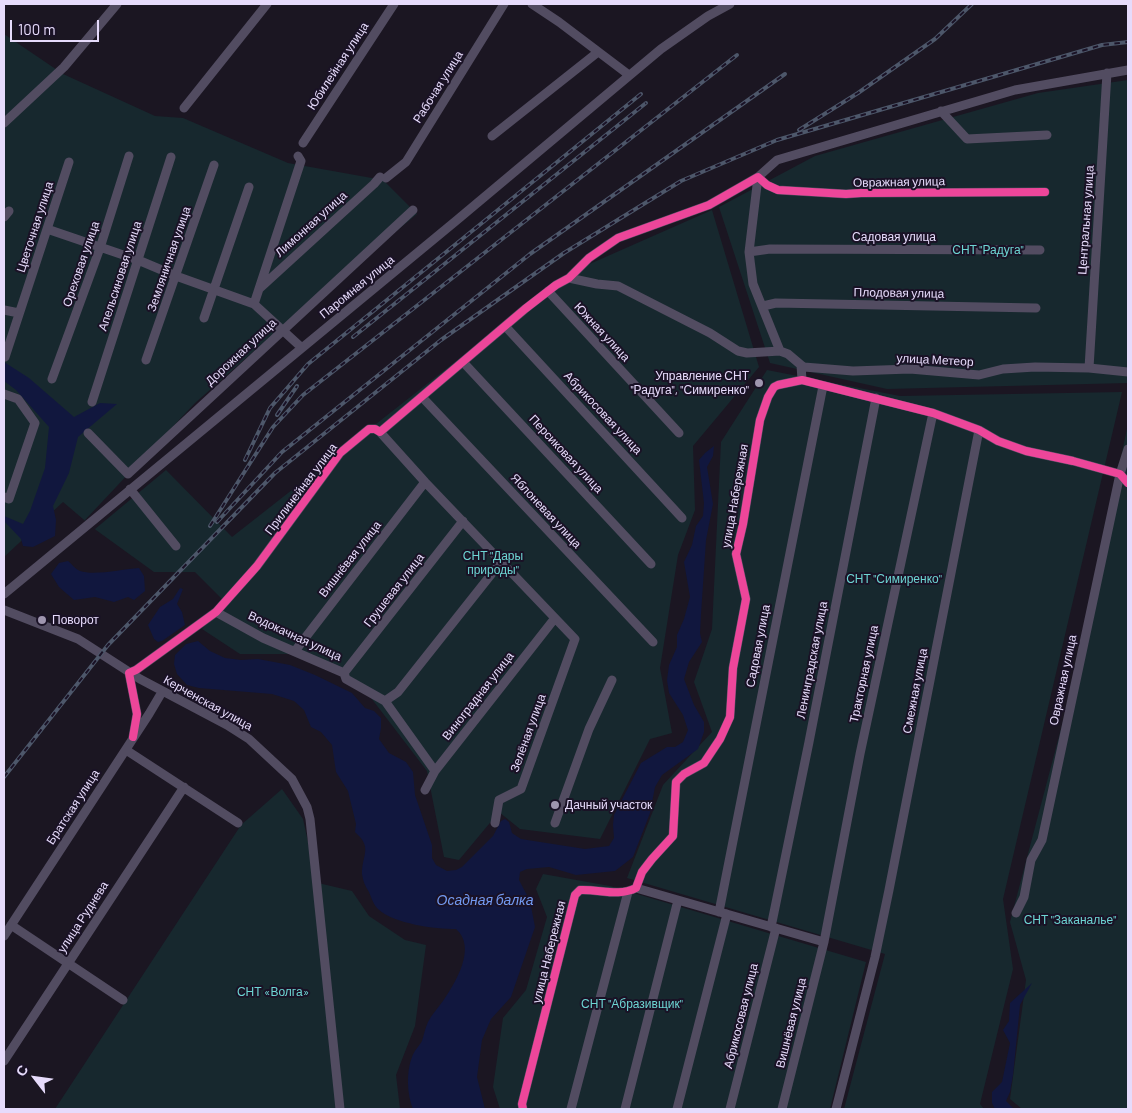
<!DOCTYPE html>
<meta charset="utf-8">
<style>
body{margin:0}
#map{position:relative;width:1132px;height:1113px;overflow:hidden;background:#1b1622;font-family:Barlow,sans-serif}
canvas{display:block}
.frame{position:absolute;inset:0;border:5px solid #e6dbfb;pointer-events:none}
.north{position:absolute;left:10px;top:1053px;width:50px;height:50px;-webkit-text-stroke:4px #1a1226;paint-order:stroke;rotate:300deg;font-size:14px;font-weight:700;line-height:20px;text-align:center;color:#e6dbfb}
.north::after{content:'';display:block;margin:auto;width:18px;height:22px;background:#e6dbfb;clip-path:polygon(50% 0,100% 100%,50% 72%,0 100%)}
.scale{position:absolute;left:10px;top:20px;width:89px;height:22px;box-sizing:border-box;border:2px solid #e6dbfb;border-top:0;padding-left:6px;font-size:15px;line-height:18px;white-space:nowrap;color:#e6dbfb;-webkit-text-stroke:4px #1a1226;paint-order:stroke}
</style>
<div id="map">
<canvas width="1132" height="1113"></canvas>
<div class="frame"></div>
<div class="north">С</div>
<div class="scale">100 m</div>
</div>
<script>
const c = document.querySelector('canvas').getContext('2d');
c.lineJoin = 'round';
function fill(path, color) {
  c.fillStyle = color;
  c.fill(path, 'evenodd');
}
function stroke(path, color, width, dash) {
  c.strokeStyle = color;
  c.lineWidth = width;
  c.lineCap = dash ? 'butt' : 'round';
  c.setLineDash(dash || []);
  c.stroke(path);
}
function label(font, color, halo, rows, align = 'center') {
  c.font = font + ' Barlow,sans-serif';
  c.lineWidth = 4;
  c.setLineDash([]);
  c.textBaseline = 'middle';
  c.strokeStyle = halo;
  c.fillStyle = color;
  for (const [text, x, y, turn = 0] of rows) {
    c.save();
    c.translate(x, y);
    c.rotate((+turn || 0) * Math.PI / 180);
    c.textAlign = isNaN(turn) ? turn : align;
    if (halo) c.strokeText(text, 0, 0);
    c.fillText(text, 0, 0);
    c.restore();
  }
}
const green = new Path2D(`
 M 4,34 L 63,74 L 155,116 L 183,118 L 288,163 L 383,180 L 417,214 L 287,322 L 195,403 L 85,520 L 95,529 L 166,470 L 232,537 L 567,274 L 712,210 L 759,367 L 693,446 L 695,510 L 678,555 L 660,668 L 672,733 L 650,739 L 600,839 L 520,829 L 499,812 L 459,860 L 444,857 L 427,771 L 368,694 L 343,675 L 295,654 L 240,654 L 202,629 L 226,603 L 195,572 L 154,572 L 96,530 L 63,502 L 4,557 Z
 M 1128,80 L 1128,383 L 887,389 L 770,363 L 719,207 L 815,156 L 1038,93 Z
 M 767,370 L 900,396 L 1122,392 L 1003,899 L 1013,969 L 980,1104 L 984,1109 L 844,1109 L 885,954 L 627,878 L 663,785 L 712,732 L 694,682 L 712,629 L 721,442 Z
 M 1128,424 L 1128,1109 L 1022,1109 L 1010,1099 L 1026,980 L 1010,922 L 1072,687 Z
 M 282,789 L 303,819 L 312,860 L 314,882 L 352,891 L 369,916 L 405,940 L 426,945 L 415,1026 L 396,1075 L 400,1109 L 55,1109 L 241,825 Z
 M 543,874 L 610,886 L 866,962 L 830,1109 L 500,1109 L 493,1087 L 503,1018 L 526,990 L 547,917 L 536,889 Z`);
const water = new Path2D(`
 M 4,362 L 29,378 L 74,417 L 100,403 L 117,404 L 78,437 L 69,473 L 53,506 L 56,520 L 55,536 L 33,547 L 23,546 L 21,539 L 4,521 L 4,516 L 23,524 L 30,511 L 45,468 L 49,427 L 16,390 L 4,381 Z
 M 714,446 L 713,456 L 707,467 L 713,504 L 706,540 L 701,614 L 700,633 L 702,642 L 689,662 L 684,679 L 694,705 L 704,722 L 704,732 L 698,749 L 662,775 L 655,787 L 650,813 L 633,857 L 615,871 L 576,875 L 549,867 L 527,869 L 520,872 L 519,880 L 530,901 L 535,927 L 511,997 L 491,1019 L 482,1040 L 477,1077 L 485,1109 L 413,1109 C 407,1095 406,1072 412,1057 C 414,1051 419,1046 422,1041 C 424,1035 425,1028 428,1022 C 432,1014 438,1008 443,1001 C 456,982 477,947 456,929 C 435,929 394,924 378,909 C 374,906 371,897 369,892 C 365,886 363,881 362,874 C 362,854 373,848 355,832 L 356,824 L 348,791 L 336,772 L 332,745 L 321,732 L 311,727 L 304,710 L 294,701 L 272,694 L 199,688 L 187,685 L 177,674 L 174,664 L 175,655 L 186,644 L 198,641 L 210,651 L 225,658 L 241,660 L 258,659 L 290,665 L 315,675 L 352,693 L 365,708 L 374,711 L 381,718 L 381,728 L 379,739 L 389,753 L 406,762 L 413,772 L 415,795 L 432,845 L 432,858 L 436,865 L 447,871 L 456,870 L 462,867 L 493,836 L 501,821 L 505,819 L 509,822 L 512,833 L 521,839 L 585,849 L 609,846 L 614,838 L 613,825 L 614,815 L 641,763 L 667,747 L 675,747 L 683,742 L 688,730 L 683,715 L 669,693 L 667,680 L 669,665 L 677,647 L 677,635 L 684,619 L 690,597 L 684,562 L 692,545 L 696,526 L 703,516 L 704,503 L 699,460 L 705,453 Z
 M 68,561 C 72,564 75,569 80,571 C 94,576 123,569 139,568 L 144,576 L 145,591 L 134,600 L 128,597 L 114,602 L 95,597 L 74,600 L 59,587 L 51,574 L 59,563 Z
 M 180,588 L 183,589 L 177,604 L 182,612 L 185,625 L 162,641 L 158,642 L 154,639 L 148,625 L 160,607 L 173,599 Z
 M 1032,983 L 1020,1005 L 1013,1075 L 1010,1092 L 1006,1101 L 1014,1109 L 995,1109 L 992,1103 L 992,1092 L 1002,1082 L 1010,1043 L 1003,1030 L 1009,1021 L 1010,1003 Z`);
const minor = new Path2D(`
 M 532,4 L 559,22 L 629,75
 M 184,108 L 267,4
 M 941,111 L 967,139 L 1047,135
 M 4,123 L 64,67 L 117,4
 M 492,136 L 598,52
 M 303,143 L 394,4
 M 386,178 L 406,162 L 504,4
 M 4,217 L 9,211
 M 47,229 L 138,260 L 176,276 L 254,304 L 302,348
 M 749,252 L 770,249 L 1040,250
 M 569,278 L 597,284 L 618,286 L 710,333 L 738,351 L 747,353 L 780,351
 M 259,289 L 374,184 L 380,177
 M 548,291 L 679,433
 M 254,304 L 301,161 L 298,156
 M 763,306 L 776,303 L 1036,308
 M 4,310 L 19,313
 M 204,318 L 249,187
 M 505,326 L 682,518
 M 5,357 L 69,162
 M 146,360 L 214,165
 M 463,362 L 651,564
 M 801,365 L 804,367 L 853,371 L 910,369 L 979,375 L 1003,369 L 1035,367 L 1089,368 L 1128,372
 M 1089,368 L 1107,73
 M 52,379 L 100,248 L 129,156
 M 802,380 L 801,365 L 788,354 L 780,351 L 753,284 L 749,252 L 758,177 L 777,160 L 1015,90 L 1128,70
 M 4,394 L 18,399 L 35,423 L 9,499 L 4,497
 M 422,397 L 653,642
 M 92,402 L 171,157
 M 380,432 L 425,482 L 575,639 L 521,789 L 499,800 L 495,823
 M 88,433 L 128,474 L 413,210
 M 130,489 L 176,546
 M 4,594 L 457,220 L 661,49 L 708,16 L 730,4
 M 4,610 L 78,639 L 140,679 L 227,725 L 249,739 L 292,779 L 307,807 L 310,819 L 340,1109
 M 216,612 L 263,638 L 344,673 L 346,679 L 385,701 L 435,771
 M 295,651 L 425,482
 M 344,673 L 463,521
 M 385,701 L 398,692 L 501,562
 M 133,737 L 137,714 L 129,673 L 136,670 L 216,612 L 257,566 L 340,453 L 369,429 L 375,429 L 380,432 L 525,309 L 556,285 L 569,278 L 589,258 L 618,238 L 709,205 L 758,177 L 767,185 L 778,190 L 846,194 L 861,193 L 1045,192
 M 126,750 L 238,823
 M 425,790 L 435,771 L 555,618
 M 555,823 L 589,729 L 612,680
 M 636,888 L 824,942
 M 719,912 L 823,386
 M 1016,913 L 1024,897 L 1031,860 L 1042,840 L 1120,474 L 1128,449
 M 11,925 L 123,1000
 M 771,927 L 809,742 L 876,398
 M 4,936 L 149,714 L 162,692
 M 4,1061 L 184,787
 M 523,1109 L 522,1104 L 575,895 L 580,890 C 600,889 618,897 636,888 L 642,872 L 652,859 L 673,836 L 676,782 L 684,774 L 704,763 L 720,739 L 730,717 L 733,668 L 746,599 L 736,554 L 743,524 L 760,420 L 768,397 L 774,387 L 778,385 L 802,380 L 933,413 L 979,430 L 998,441 L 1026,451 L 1073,461 L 1120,474 L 1128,483
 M 571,1109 L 628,892
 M 625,1109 L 678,900
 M 677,1109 L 727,914
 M 730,1109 L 776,928
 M 782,1109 L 824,942 L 860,754 L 933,413
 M 836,1109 L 875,957 L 889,890 L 979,430`);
const rail = new Path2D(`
 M 799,130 L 858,93 L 935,39 L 972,4
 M 353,337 L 646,103
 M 277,415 L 297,386
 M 245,460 L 270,408 L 308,364 L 641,94
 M 217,522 L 282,452 L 530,254 L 785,74
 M 210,526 L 273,427 L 303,395 L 737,55
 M 4,777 L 108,645 L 275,473 L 441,340 L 564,253 L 681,181 L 777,140 L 1102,45 L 1128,42`);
const cycleway = new Path2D(`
 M 133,737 L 137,714 L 129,673 L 136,670 L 216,612 L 257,566 L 340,453 L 369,429 L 375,429 L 380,432 L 525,309 L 556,285 L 569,278 L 589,258 L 618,238 L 709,205 L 758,177 L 767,185 L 778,190 L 846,194 L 861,193 L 1045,192
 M 523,1109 L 522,1104 L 575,895 L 580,890 C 600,889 618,897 636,888 L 642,872 L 652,859 L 673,836 L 676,782 L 684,774 L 704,763 L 720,739 L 730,717 L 733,668 L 746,599 L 736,554 L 743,524 L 760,420 L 768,397 L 774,387 L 778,385 L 802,380 L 933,413 L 979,430 L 998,441 L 1026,451 L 1073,461 L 1120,474 L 1128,483`);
const markers = [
 [759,383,5,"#9f96af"],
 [42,620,5,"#9f96af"],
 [555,805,5,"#9f96af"]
];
const streetNames = [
 ["Юбилейная улица",338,66,-57],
 ["Рабочая улица",438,87,-58],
 ["Овражная улица",899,182,-1],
 ["Центральная улица",1086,220,-86],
 ["Лимонная улица",311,224,-42],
 ["Цветочная улица",35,227,-72],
 ["Садовая улица",894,237],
 ["Земляничная улица",169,259,-71],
 ["Ореховая улица",81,264,-71],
 ["Апельсиновая улица",120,276,-72],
 ["Паромная улица",357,287,-39],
 ["Плодовая улица",899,293,1],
 ["Южная улица",602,332,47],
 ["Дорожная улица",241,352,-43],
 ["улица Метеор",935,360,3],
 ["Абрикосовая улица",603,413,47],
 ["Персиковая улица",566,454,47],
 ["Прилинейная улица",301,489,-53],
 ["улица Набережная",735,496,-80],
 ["Яблоневая улица",546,511,47],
 ["Вишнёвая улица",350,559,-52],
 ["Грушевая улица",394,590,-52],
 ["Водокачная улица",295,636,25],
 ["Садовая улица",758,646,-79],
 ["Ленинградская улица",812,660,-79],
 ["Тракторная улица",864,674,-78],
 ["Овражная улица",1063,680,-78],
 ["Смежная улица",915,691,-79],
 ["Виноградная улица",478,696,-52],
 ["Керченская улица",208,703,29],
 ["Зелёная улица",528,733,-70],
 ["Братская улица",73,807,-57],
 ["улица Руднева",83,917,-57],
 ["улица Набережная",549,952,-76],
 ["Абрикосовая улица",741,1016,-76],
 ["Вишнёвая улица",791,1023,-76]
];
const parkNames = [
 ["СНТ \"Радуга\"",988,250],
 ["СНТ \"Дары",493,556],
 ["природы\"",493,570],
 ["СНТ \"Симиренко\"",894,579],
 ["СНТ \"Заканалье\"",1070,920],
 ["СНТ «Волга»",273,992],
 ["СНТ \"Абразивщик\"",632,1004]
];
const poiNames = [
 ["Управление СНТ",749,376,"right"],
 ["\"Радуга\", \"Симиренко\"",749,390,"right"],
 ["Поворот",52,620],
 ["Дачный участок",565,805]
];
const waterNames = [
 ["Осадная балка",485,900]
];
fill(green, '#17282e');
fill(water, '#11173e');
stroke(minor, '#524c61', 9);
stroke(rail, '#4d576a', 4);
stroke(rail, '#1a1226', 2, [5.5]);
stroke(cycleway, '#ed469a', 8);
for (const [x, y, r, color] of markers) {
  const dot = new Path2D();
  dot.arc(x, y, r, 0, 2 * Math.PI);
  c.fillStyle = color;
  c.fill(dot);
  stroke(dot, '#1a1226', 2);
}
label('12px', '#e6dbfb', '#1a1226', streetNames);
label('12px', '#6dd5d3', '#1a1226', parkNames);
label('12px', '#e6dbfb', '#1a1226', poiNames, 'left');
label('italic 14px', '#739af1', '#1a1226', waterNames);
</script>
